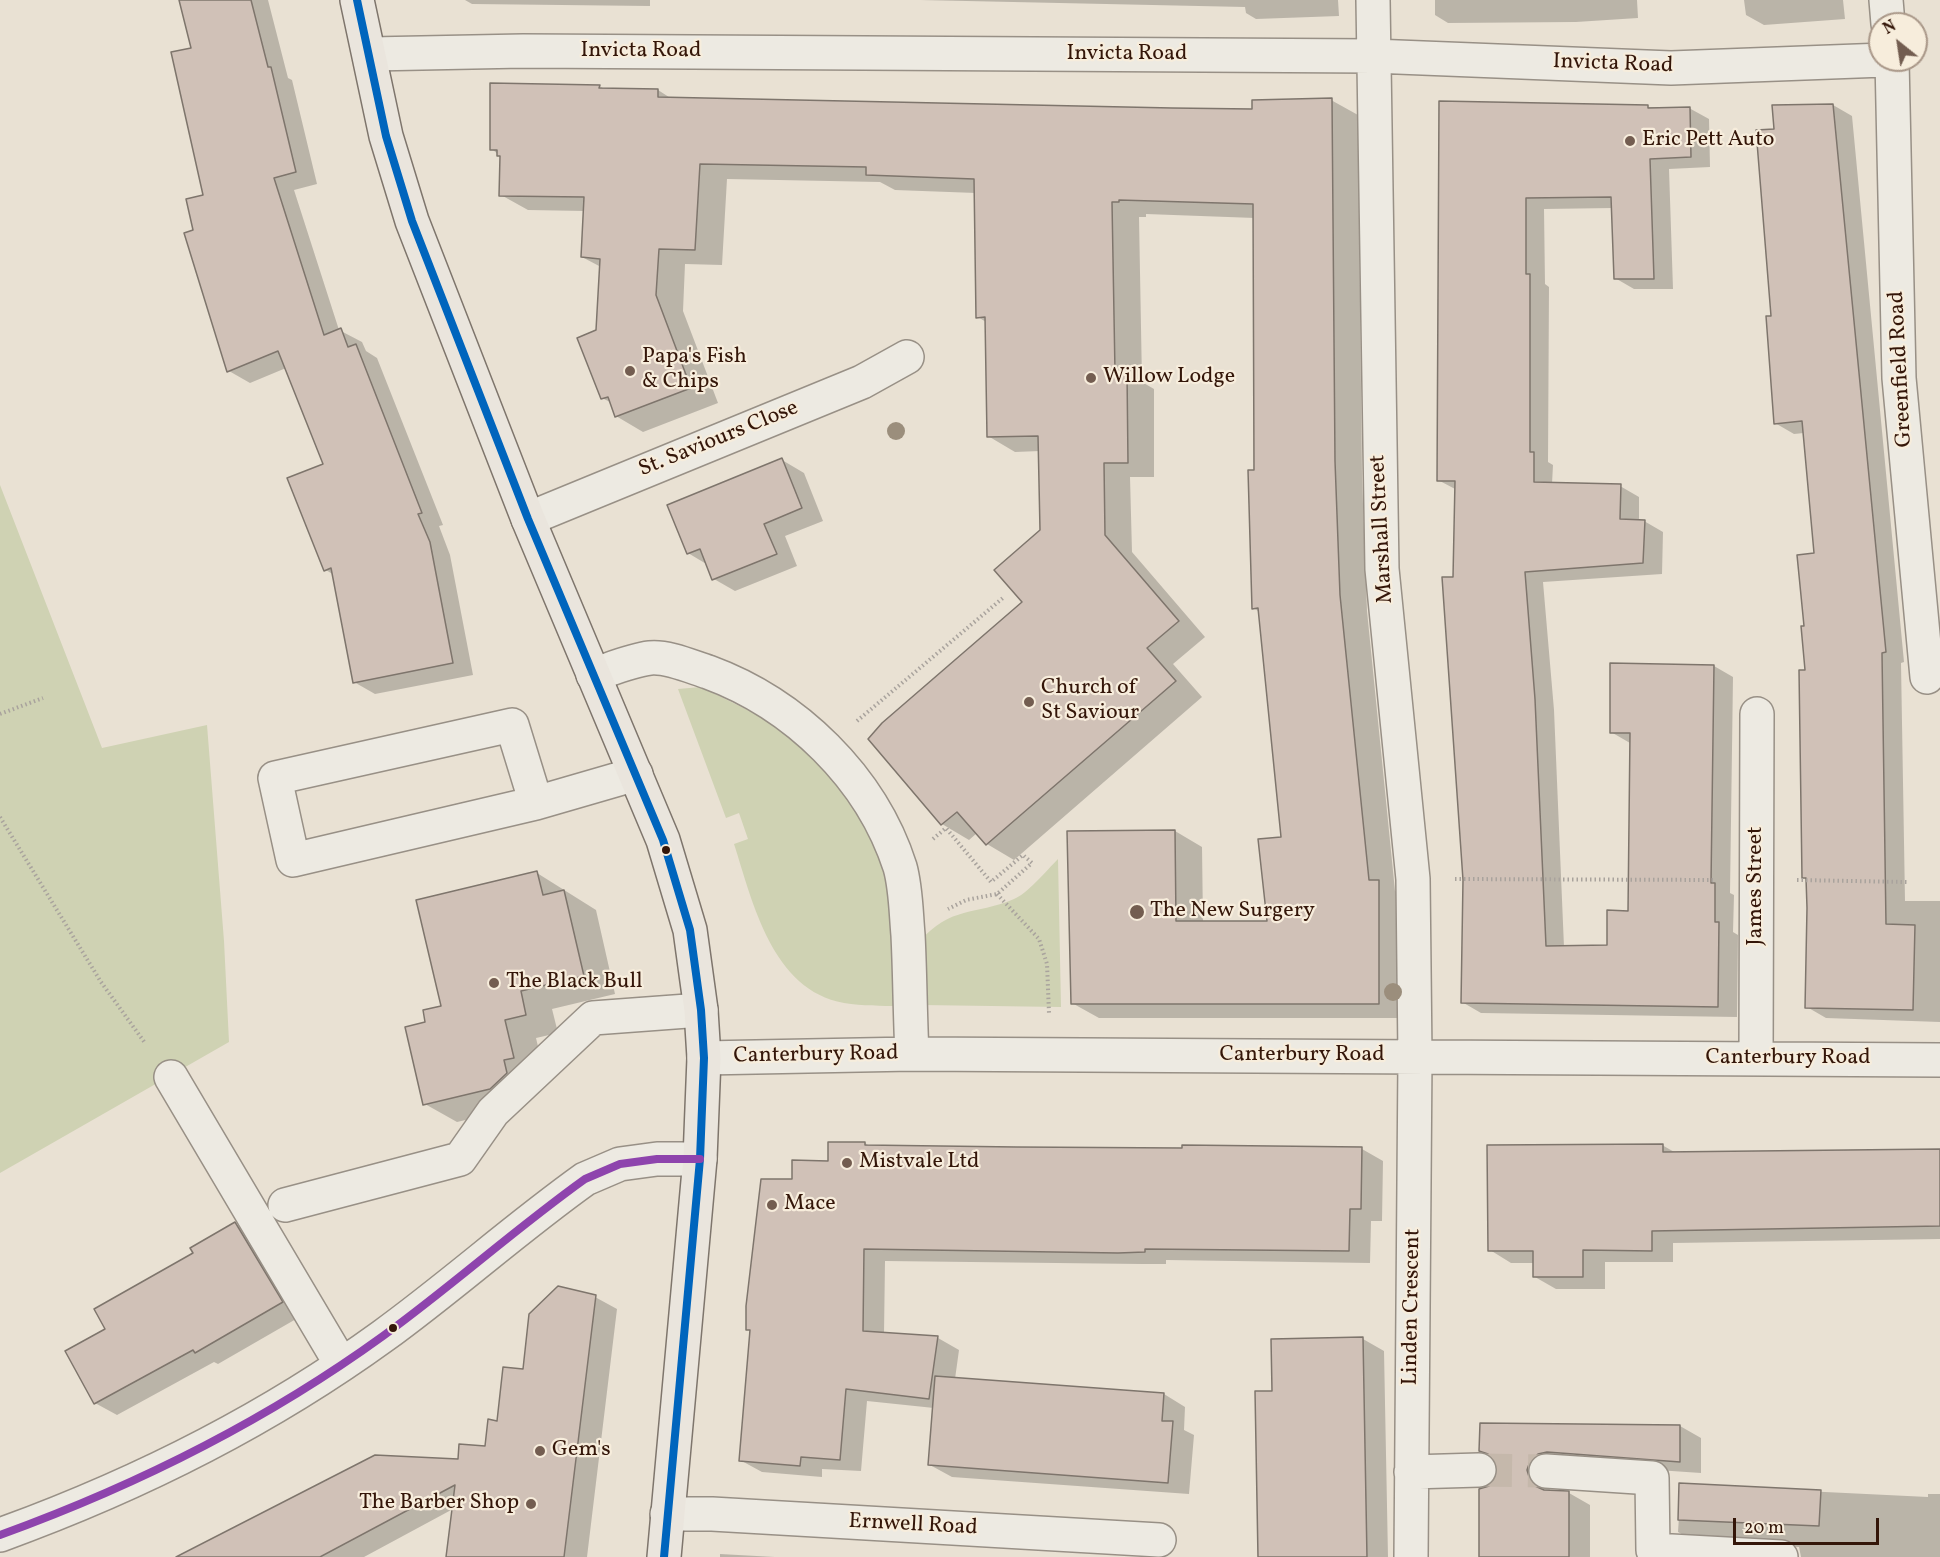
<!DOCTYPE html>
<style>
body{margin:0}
#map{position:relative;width:1940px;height:1557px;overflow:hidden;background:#e9e1d3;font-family:Vollkorn,serif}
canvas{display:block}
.north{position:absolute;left:1868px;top:12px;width:60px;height:60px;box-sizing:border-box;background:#f7eddc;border:2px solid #a99788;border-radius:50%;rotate:330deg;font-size:16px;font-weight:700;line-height:24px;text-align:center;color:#341609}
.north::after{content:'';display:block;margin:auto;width:21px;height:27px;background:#735d50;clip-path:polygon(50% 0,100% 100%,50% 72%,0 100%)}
.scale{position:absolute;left:1733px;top:1518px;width:146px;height:27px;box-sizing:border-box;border:3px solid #341609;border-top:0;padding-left:8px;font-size:18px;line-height:21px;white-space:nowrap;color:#341609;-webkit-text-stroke:4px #f7eddc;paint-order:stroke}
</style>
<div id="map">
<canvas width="1940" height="1557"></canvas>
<div class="north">N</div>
<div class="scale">20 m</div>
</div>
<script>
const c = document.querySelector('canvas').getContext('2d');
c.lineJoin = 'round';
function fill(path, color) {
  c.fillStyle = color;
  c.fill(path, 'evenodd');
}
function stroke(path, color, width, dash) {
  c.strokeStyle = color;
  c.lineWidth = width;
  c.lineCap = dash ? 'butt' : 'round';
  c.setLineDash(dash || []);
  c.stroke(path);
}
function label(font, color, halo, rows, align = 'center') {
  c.font = font + ' Vollkorn,serif';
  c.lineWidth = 4.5;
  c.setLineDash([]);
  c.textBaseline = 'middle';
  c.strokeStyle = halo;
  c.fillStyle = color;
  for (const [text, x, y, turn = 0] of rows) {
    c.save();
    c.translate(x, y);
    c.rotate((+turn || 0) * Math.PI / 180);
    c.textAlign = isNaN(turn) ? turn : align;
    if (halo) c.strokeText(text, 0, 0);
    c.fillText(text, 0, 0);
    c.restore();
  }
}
const green = new Path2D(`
 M 0,485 L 102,748 L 207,725 L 224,941 L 229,1042 L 0,1173 Z
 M 701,687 L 784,728 L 815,753 L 855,804 L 886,866 L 900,1006 C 881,1006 863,1006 844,1003 C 772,990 753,903 734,844 L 748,839 L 739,813 L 726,818 L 678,689 Z
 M 1058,859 L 1061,1007 L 922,1005 L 919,942 C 952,905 974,916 1014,899 C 1027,894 1047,870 1058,859 Z`);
const shadow = new Path2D(`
 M 180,0 L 268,0 L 288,78 L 292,80 L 317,184 L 294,190 L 339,330 L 362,342 L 366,351 L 377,358 L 443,525 L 439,526 L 450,555 L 473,675 L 375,694 L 354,682 L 334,575 L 326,570 L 325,465 L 286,368 L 250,383 L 229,371 L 195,231 L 205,196 L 193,49 Z
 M 465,0 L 650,0 L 650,6 L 472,4 Z
 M 920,0 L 1338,0 L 1339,16 L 1256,19 L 1246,13 L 1245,7 Z
 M 1435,0 L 1637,0 L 1638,18 L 1576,22 L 1448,23 L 1435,15 Z
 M 1744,0 L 1843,0 L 1845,19 L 1764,25 L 1746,15 Z
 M 599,86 L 605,89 L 658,90 L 672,99 L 1254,110 L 1331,100 L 1358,115 L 1362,477 L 1367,611 L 1395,891 L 1406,897 L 1405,1018 L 1099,1018 L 1072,1003 L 1175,831 L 1202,847 L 1203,923 L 1269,923 L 1282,838 L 1260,612 L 1253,608 L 1255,218 L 1146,214 L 1146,217 L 1139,217 L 1142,382 L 1154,389 L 1154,477 L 1130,477 L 1132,552 L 1205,637 L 1173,664 L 1202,697 L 1014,860 L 987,844 L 977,833 L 969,840 L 942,824 L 870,739 L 1024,603 L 1041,531 L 1040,451 L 1015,452 L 988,436 L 986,322 L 978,317 L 976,193 L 895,190 L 880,182 L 727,179 L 722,265 L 685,264 L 683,311 L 718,403 L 643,432 L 616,416 L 612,403 L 602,398 L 597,331 L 601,267 L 582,257 L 585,211 L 528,210 L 501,195 L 501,157 L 492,149 Z
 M 1440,102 L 1689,108 L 1709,119 L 1710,167 L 1669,169 L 1673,289 L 1634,289 L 1615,278 L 1613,208 L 1544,209 L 1545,284 L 1549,287 L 1548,462 L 1553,465 L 1552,484 L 1620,486 L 1639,497 L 1639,521 L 1644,521 L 1663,532 L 1662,574 L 1543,582 L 1554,710 L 1564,947 L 1608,946 L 1629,912 L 1630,743 L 1611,732 L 1714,666 L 1733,677 L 1730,893 L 1734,895 L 1733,932 L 1738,935 L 1737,1017 L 1481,1013 L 1462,1002 L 1464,880 L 1455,579 L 1457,490 L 1438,480 Z
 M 1833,105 L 1852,116 L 1904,662 L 1901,663 L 1905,901 L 1940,901 L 1940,1022 L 1826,1018 L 1807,1007 L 1808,879 L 1804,877 L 1806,671 L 1816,554 L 1804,433 L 1794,434 L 1775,423 L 1773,317 L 1775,130 Z
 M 782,460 L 804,473 L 823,521 L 785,536 L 797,566 L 735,591 L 714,579 L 708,565 L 688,553 Z
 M 537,873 L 596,910 L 615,994 L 552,1009 L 558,1033 L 536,1038 L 545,1076 L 522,1107 L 457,1122 L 425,1104 L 427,1023 L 443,1008 Z
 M 865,1143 L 871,1147 L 1016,1148 L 1362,1149 L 1383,1161 L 1382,1221 L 1371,1221 L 1370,1263 L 1166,1260 L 1166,1264 L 1141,1264 L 885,1261 L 884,1334 L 938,1338 L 959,1350 L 955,1379 L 1164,1394 L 1185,1407 L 1184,1430 L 1194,1435 L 1189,1494 L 952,1477 L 930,1465 L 934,1408 L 867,1401 L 861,1471 L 822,1469 L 822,1477 L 762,1472 L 740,1460 L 751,1331 L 747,1329 L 793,1180 Z
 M 1662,1145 L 1676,1153 L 1940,1150 L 1940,1239 L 1673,1243 L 1673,1262 L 1605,1262 L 1605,1289 L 1556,1289 L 1535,1277 L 1535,1263 L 1511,1263 L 1490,1250 Z
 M 235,1224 L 257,1236 L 303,1315 L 218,1364 L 214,1362 L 117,1415 L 95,1403 L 107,1329 L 195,1253 Z
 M 595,1297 L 617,1309 L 587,1557 L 448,1557 L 453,1509 L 364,1557 L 180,1557 L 459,1461 L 487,1448 L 524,1371 Z
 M 1363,1339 L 1384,1351 L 1388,1557 L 1260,1557 L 1273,1393 Z
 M 1481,1424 L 1680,1426 L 1701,1438 L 1701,1473 L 1569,1464 L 1548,1483 L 1550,1490 L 1569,1493 L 1590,1505 L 1590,1557 L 1480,1557 L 1490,1487 L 1497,1480 L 1499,1470 L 1496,1459 L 1481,1450 Z
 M 1681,1485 L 1928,1497 L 1928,1494 L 1940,1494 L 1940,1557 L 1801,1557 L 1799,1547 L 1696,1542 L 1678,1532 Z
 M 720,1554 L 775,1557 L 720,1557 Z`);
const building = new Path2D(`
 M 179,0 L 251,0 L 268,67 L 271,67 L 296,172 L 274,178 L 324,335 L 341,328 L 348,347 L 356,344 L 422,513 L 418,514 L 430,542 L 453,663 L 353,683 L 331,568 L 324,571 L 287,478 L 323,464 L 278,351 L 227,372 L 184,233 L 193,230 L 186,199 L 203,195 L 171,52 L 191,48 Z
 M 490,83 L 600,85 L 599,88 L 658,89 L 658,97 L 1172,108 L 1252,109 L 1252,100 L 1332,98 L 1335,461 L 1340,595 L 1369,880 L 1379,880 L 1379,1004 L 1071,1004 L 1067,831 L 1175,830 L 1176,921 L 1267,921 L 1258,839 L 1281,837 L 1258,608 L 1252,609 L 1248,470 L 1254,470 L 1253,204 L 1119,200 L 1119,202 L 1112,202 L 1115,372 L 1127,372 L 1128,463 L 1104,463 L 1105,535 L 1179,621 L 1147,648 L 1176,681 L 986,845 L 957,812 L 941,825 L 868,739 L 882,723 L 1022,602 L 994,570 L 1040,530 L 1038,436 L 987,437 L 985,317 L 976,318 L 974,179 L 866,175 L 866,167 L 700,164 L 695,250 L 659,249 L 656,295 L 691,388 L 615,417 L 608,397 L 601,399 L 577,338 L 596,330 L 600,259 L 581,257 L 584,197 L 499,196 L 500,156 L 497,156 L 497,150 L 490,150 Z
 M 1439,101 L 1648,105 L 1648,108 L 1690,107 L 1691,157 L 1650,159 L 1654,279 L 1614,279 L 1611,197 L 1526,198 L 1526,274 L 1530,274 L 1530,452 L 1534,452 L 1534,482 L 1621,484 L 1620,519 L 1645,520 L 1643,563 L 1525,572 L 1535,699 L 1546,946 L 1607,945 L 1607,910 L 1628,911 L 1630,733 L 1610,733 L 1610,663 L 1714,665 L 1711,883 L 1715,883 L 1715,922 L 1719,922 L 1718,1007 L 1461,1003 L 1463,880 L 1442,577 L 1453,577 L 1455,481 L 1437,481 Z
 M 1833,104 L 1886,652 L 1882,653 L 1886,924 L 1915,925 L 1913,1010 L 1805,1008 L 1807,908 L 1806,878 L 1802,878 L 1799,670 L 1805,670 L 1801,626 L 1804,626 L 1797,555 L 1814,553 L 1802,421 L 1774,424 L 1766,316 L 1771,316 L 1756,130 L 1774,129 L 1772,105 Z
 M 782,458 L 802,508 L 764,524 L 777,554 L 712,580 L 700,549 L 687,554 L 667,505 Z
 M 537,871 L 543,895 L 564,890 L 584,976 L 521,991 L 526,1015 L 505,1020 L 514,1058 L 504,1060 L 507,1073 L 490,1089 L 423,1105 L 405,1027 L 425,1022 L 423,1010 L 441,1006 L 416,900 Z
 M 828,1142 L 865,1142 L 865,1145 L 1016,1147 L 1182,1148 L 1182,1145 L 1362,1147 L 1361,1209 L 1350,1209 L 1349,1251 L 1145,1249 L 1145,1252 L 1118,1253 L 864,1249 L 863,1331 L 938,1336 L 929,1399 L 846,1389 L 840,1460 L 801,1457 L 800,1466 L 739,1461 L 750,1330 L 746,1330 L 746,1306 L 761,1179 L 792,1179 L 792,1160 L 828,1161 Z
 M 1663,1144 L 1663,1152 L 1940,1149 L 1940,1226 L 1652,1231 L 1652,1251 L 1583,1250 L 1583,1277 L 1533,1277 L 1533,1251 L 1488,1251 L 1487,1145 Z
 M 235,1222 L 283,1302 L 195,1353 L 193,1350 L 94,1404 L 65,1351 L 105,1329 L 94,1309 L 193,1253 L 190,1248 Z
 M 558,1286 L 596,1295 L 564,1557 L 446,1557 L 455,1485 L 320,1557 L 176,1557 L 375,1455 L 458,1459 L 459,1444 L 485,1446 L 488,1419 L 497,1421 L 503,1367 L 523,1369 L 529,1314 Z
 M 1363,1337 L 1367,1557 L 1258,1557 L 1255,1391 L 1272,1391 L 1271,1339 Z
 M 935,1376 L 1164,1393 L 1162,1421 L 1173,1421 L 1168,1483 L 928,1465 Z
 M 1480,1423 L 1680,1425 L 1680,1462 L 1547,1452 L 1538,1454 L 1530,1461 L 1527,1470 L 1530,1480 L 1535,1486 L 1544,1490 L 1569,1491 L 1569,1557 L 1479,1557 L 1479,1489 L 1489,1486 L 1495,1479 L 1498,1470 L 1495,1460 L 1488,1454 L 1479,1451 Z
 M 1679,1483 L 1821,1490 L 1819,1526 L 1678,1520 Z`);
const minorTunnel = new Path2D(`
 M 1479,1470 L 1546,1471`);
const path = new Path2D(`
 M 0,714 L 43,698
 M 857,721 L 1004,597
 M 0,817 L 101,982 L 145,1043
 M 933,839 L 946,828 L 991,882 L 1023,855 L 1032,863 L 997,894 L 966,900 L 948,909
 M 1455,879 L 1714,880
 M 1797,880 L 1907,882
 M 997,894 L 1039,939 L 1047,964 L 1049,1013`);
const minor = new Path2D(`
 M 1373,0 L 1382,569 L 1413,879 L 1415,1057 L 1411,1557
 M 1886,0 L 1888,24
 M 371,54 L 523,51 L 1373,56 L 1671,68 L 1884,60
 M 1892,60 L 1899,378 L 1927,677
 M 528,519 L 862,382 L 907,357
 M 593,675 C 611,669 632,660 650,658 C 667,656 692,667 708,672 C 795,704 871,777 900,867 C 906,888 906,913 908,935 C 910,974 910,1014 912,1054
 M 536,803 L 512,725 L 275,778 L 293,860 L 536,803 L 636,774
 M 704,1058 L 912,1054 L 1940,1060
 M 1756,1059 L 1757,714
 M 171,1077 L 341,1364
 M 285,1205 L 460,1159 L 493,1112 L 593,1018 L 701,1010
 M 1546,1471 L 1652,1478 L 1653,1550 L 1781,1557
 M 1411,1472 L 1479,1470
 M 667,1514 L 712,1514 L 1159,1540
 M 0,1535 C 135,1486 267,1420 383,1336 C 452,1286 515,1229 585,1179 L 620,1164 L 657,1159 L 700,1159`);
const highway = new Path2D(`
 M 357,0 L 386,136 L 412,221 L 528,519 L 663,840 L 690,930 L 701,1010 L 704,1058 L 700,1159 L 664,1557`);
const bus1 = new Path2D(`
 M 357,0 L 386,136 L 412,221 L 528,519 L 663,840 L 690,930 L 701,1010 L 704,1058 L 700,1159 L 664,1557`);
const bus2 = new Path2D(`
 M 0,1535 C 135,1486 267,1420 383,1336 C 452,1286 515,1229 585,1179 L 620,1164 L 657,1159 L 700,1159`);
const trees = [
 [896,431],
 [1393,992]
];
const markers = [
 [1630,141,6,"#735d50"],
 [630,371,6,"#735d50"],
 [1091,378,6,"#735d50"],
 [1029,702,6,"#735d50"],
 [666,850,5,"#341609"],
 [1137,912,8,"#735d50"],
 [494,983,6,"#735d50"],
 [847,1163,6,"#735d50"],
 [772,1205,6,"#735d50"],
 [393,1328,5,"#341609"],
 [540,1451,6,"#735d50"],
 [531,1504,6,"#735d50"]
];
const streetNames = [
 ["Invicta Road",641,52],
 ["Invicta Road",1127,55],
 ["Invicta Road",1613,65,2],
 ["Greenfield Road",1902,369,-93],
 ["St. Saviours Close",719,440,-22],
 ["Marshall Street",1383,529,-93],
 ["James Street",1757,886,-90],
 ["Canterbury Road",816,1056,-1],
 ["Canterbury Road",1302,1056],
 ["Canterbury Road",1788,1059],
 ["Linden Crescent",1413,1307,-89],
 ["Ernwell Road",913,1526,3]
];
const poiNames = [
 ["Eric Pett Auto",1642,141],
 ["Papa's Fish",642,358],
 ["& Chips",642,383],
 ["Willow Lodge",1103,378],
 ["Church of",1041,689],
 ["St Saviour",1041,714],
 ["The New Surgery",1150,912],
 ["The Black Bull",506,983],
 ["Mistvale Ltd",859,1163],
 ["Mace",784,1205],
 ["Gem's",552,1451],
 ["The Barber Shop",519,1504,"right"]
];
fill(green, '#cfd2b3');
fill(shadow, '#0003');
fill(building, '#d0c1b7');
stroke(building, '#7e756c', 1.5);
stroke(minorTunnel, '#c5b8ab', 33, [33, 16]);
stroke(minor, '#989086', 36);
stroke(highway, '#7e756c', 36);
stroke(path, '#a9a39d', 4, [1.5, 3]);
stroke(minor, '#edeae2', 33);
stroke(highway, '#eae5dd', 33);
stroke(bus1, '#0065bd', 8);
stroke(bus2, '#8e44ad', 8);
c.fillStyle = '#9b8e7c';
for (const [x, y] of trees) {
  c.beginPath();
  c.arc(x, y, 9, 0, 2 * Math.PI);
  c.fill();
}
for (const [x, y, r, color] of markers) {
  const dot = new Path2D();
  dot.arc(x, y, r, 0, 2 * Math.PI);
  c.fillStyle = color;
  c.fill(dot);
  stroke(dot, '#f7eddc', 2);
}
label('22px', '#341609', '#f7eddc', streetNames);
label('22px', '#341609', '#f7eddc', poiNames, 'left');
</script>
